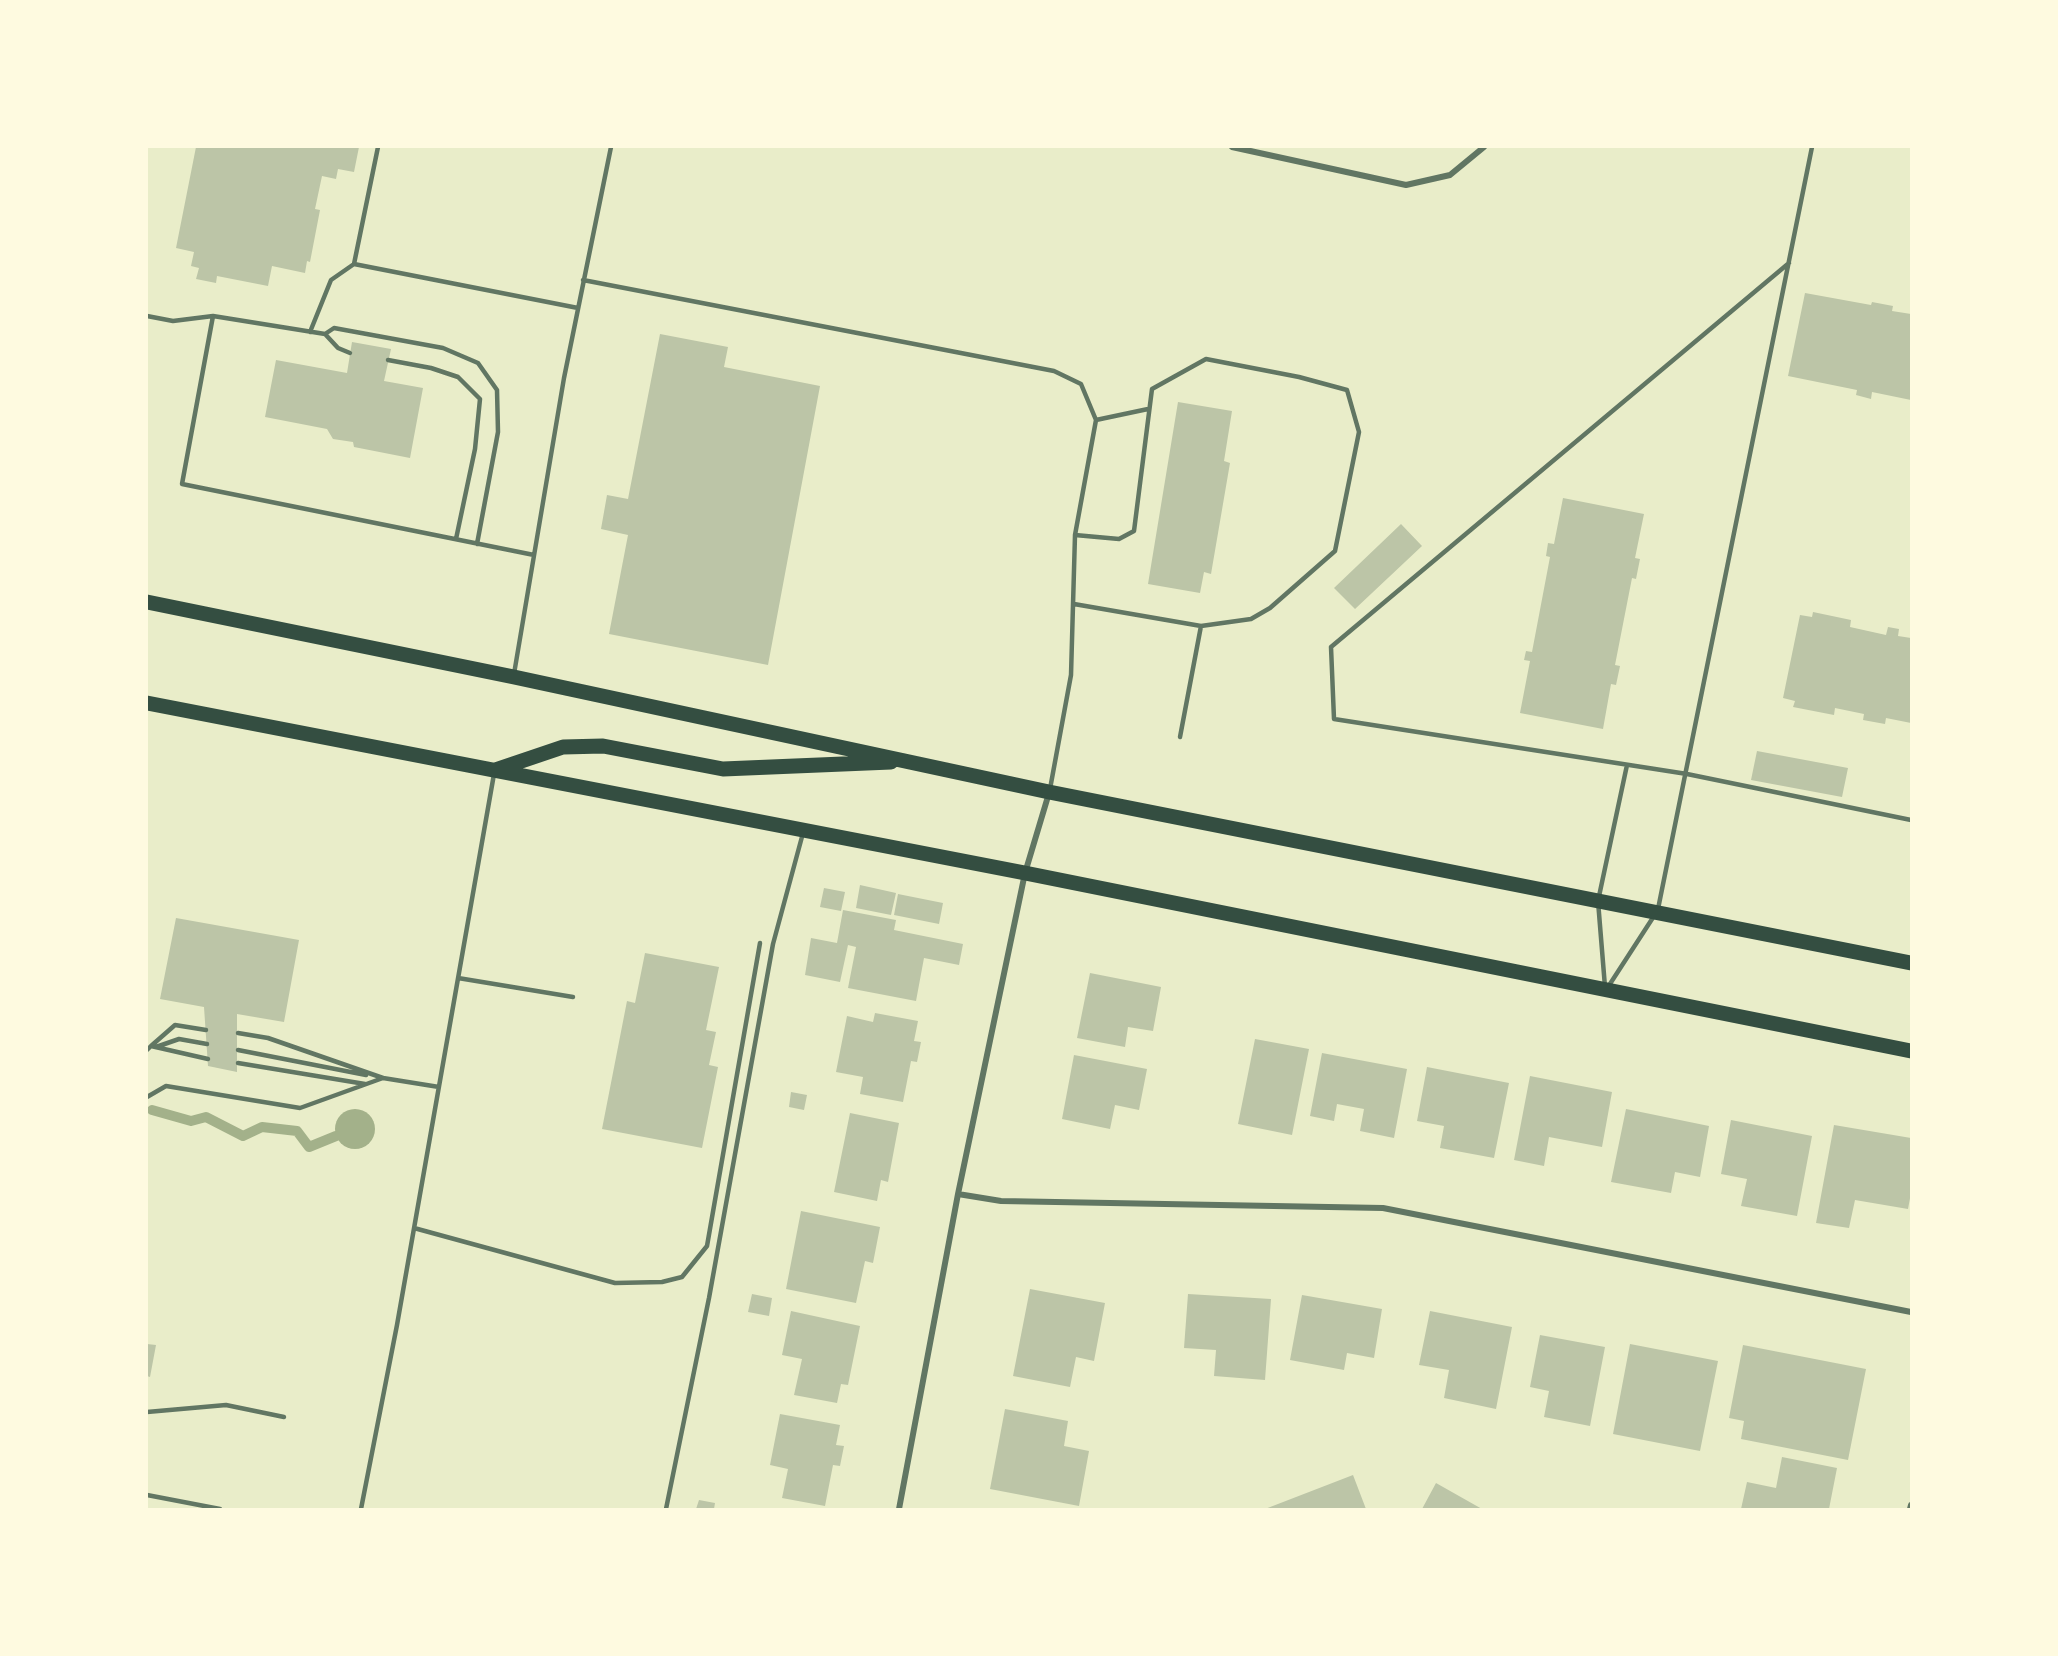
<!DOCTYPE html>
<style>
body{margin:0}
#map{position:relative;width:2058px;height:1656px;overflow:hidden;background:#e9edc9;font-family:"IBM Plex Sans",sans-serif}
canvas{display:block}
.frame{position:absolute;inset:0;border:148px solid #fefae0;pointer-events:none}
</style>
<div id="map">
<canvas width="2058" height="1656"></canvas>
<div class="frame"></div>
</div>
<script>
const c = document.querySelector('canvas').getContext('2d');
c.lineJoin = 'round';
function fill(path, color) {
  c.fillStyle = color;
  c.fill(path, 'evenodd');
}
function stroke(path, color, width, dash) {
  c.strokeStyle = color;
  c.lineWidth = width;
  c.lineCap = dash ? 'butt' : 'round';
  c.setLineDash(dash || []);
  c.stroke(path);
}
const water = new Path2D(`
 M335 1129a20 20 0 1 1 40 0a20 20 0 1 1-40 0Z`);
const stream = new Path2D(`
 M 152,1110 L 191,1121 L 206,1117 L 243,1136 L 262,1127 L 297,1131 L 309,1147 L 336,1136`);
const building = new Path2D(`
 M 196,147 L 359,147 L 354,172 L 338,169 L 336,179 L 322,176 L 315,209 L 320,210 L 310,262 L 307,261 L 305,273 L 272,266 L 268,286 L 217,276 L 216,283 L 196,279 L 199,268 L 191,266 L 194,252 L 176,248 Z
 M 1805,293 L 1871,305 L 1872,302 L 1893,306 L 1892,311 L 1911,314 L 1911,400 L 1872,392 L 1871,399 L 1856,395 L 1857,390 L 1788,376 Z
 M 660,334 L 728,347 L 724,367 L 820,386 L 768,665 L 609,634 L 628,535 L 601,529 L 607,495 L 628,499 Z
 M 352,342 L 391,349 L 384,381 L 423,388 L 410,458 L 354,447 L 353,442 L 333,439 L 327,429 L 265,417 L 276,360 L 347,373 Z
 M 1178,402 L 1232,411 L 1224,461 L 1230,463 L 1211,574 L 1204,572 L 1200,593 L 1148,584 Z
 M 1563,498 L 1644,514 L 1635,558 L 1640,559 L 1636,579 L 1632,578 L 1615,665 L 1620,666 L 1616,685 L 1611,684 L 1603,729 L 1520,713 L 1530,661 L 1524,660 L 1526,651 L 1532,652 L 1550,557 L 1546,556 L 1548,543 L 1554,544 Z
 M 1401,524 L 1422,546 L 1355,609 L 1334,588 Z
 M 1813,612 L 1851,620 L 1850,627 L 1886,635 L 1888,627 L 1899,629 L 1898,636 L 1911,638 L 1911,723 L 1886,718 L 1885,724 L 1863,720 L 1864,714 L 1835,708 L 1834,715 L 1793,707 L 1795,701 L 1783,698 L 1800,615 L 1812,617 Z
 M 1757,751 L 1848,768 L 1842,797 L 1751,780 Z
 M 860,885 L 896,893 L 891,915 L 856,908 Z
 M 824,888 L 845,892 L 841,911 L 820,907 Z
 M 898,894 L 943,903 L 939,924 L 894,915 Z
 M 843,910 L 896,920 L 894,930 L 963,944 L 959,965 L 924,958 L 916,1001 L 848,988 L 856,947 L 848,945 L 840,982 L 805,975 L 811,938 L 837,943 Z
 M 176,918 L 299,940 L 284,1022 L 237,1014 L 237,1072 L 208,1066 L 204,1007 L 160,999 Z
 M 645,953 L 719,967 L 706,1030 L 716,1032 L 709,1065 L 718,1067 L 702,1148 L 602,1129 L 627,1001 L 635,1003 Z
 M 1090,973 L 1161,987 L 1153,1031 L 1128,1027 L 1125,1047 L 1077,1038 Z
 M 875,1013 L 918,1021 L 914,1041 L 921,1042 L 917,1062 L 911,1061 L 903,1102 L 860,1094 L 863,1077 L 836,1072 L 847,1016 L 873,1022 Z
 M 1255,1039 L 1309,1049 L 1292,1135 L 1238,1124 Z
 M 1322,1053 L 1407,1069 L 1394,1138 L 1360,1131 L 1364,1109 L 1337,1104 L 1334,1121 L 1310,1116 Z
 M 1074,1055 L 1147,1069 L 1139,1110 L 1115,1105 L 1110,1129 L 1062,1119 Z
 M 1427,1067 L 1509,1083 L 1494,1158 L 1440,1148 L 1444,1126 L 1417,1121 Z
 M 1530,1076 L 1612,1092 L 1602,1147 L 1549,1137 L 1544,1166 L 1514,1160 Z
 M 791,1092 L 807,1095 L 804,1110 L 789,1107 Z
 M 1626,1109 L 1709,1126 L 1700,1177 L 1675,1172 L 1671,1193 L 1611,1182 Z
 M 850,1113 L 899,1123 L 888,1182 L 881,1180 L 877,1201 L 834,1192 Z
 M 1731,1120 L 1812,1136 L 1797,1216 L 1741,1206 L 1747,1179 L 1721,1174 Z
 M 1834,1125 L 1911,1138 L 1911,1193 L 1908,1209 L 1855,1200 L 1849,1228 L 1816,1223 Z
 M 801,1211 L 880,1227 L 873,1263 L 865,1261 L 856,1303 L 786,1289 Z
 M 1030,1289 L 1105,1303 L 1094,1361 L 1076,1357 L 1070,1387 L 1013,1376 Z
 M 752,1294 L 772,1298 L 769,1316 L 748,1312 Z
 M 1188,1294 L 1271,1299 L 1265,1380 L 1214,1376 L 1216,1350 L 1184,1348 Z
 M 1302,1295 L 1382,1309 L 1374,1358 L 1347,1353 L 1344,1370 L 1290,1360 Z
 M 791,1311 L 860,1326 L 848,1385 L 841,1384 L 837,1403 L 794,1395 L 802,1359 L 782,1355 Z
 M 1430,1311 L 1512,1327 L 1496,1409 L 1444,1398 L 1449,1370 L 1419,1365 Z
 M 1540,1335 L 1605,1347 L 1590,1426 L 1544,1417 L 1549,1391 L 1530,1387 Z
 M 147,1344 L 156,1345 L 150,1377 L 147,1376 Z
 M 1630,1344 L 1718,1361 L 1700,1451 L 1613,1434 Z
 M 1743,1345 L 1866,1369 L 1848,1460 L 1741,1439 L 1744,1421 L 1729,1418 Z
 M 1005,1409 L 1068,1421 L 1064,1446 L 1089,1451 L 1079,1506 L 990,1489 Z
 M 780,1414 L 840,1425 L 836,1445 L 844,1446 L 840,1466 L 833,1465 L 825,1506 L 782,1498 L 788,1469 L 770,1465 Z
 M 1782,1457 L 1837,1468 L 1829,1509 L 1741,1509 L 1747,1482 L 1776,1488 Z
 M 1353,1475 L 1366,1509 L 1265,1509 Z
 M 1436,1483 L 1482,1509 L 1422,1509 Z
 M 699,1500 L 715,1503 L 714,1509 L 696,1509 Z`);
const service = new Path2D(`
 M 1789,263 L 1331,647 L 1334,719 L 1687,774 L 1911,820
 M 354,264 L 578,308
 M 583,280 L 1054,371 L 1081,384 L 1096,420 L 1075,535 L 1071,675 L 1050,789
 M 147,316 L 173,321 L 213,316
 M 310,332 L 331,280 L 354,264 L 378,147
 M 325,334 L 334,328 L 443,348 L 478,363 L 497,390 L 498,432 L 477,544
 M 350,353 L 338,348 L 325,334 L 213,316 L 182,484 L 534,555
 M 388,360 L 431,368 L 458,377 L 480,399 L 475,449 L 456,539
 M 1096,420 L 1148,409
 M 1074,604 L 1201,626 L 1251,619 L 1270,608 L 1335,551 L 1359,432 L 1347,390 L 1299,377 L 1206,359 L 1152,389 L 1134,531 L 1119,539 L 1075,535
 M 514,674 L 564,378 L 611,147
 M 1180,737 L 1201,626
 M 1658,909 L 1812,147
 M 458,978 L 573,997
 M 1605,987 L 1598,901 L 1627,765
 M 1608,987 L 1654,916
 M 238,1033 L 268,1038 L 383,1078
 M 151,1046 L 175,1025 L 206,1030
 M 156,1047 L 179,1039 L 207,1044
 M 147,1050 L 151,1046 L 208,1059
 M 238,1050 L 366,1075
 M 238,1063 L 365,1084
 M 147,1097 L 166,1086 L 300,1108 L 383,1078 L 439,1087
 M 414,1228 L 615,1283 L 662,1282 L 682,1277 L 707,1246 L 760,943
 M 147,1412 L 226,1405 L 284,1417
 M 147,1495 L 220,1509
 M 361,1509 L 397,1325 L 494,774
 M 666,1509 L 709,1298 L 773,944 L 803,833`);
const minor = new Path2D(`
 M 1232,147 L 1406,185 L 1450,175 L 1484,147
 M 958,1194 L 1001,1201 L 1383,1208 L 1911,1312
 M 899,1509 L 958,1194 L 1025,873 L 1049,793
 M 1910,1509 L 1911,1505`);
const primary = new Path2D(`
 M 147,602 L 514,677 L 1049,792 L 1911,963
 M 147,703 L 1025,873 L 1911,1051
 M 495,770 L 563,747 L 603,746 L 723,769 L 891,762`);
fill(water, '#a3b18a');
stroke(stream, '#a3b18a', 10);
fill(building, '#bcc5a7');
stroke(service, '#617663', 4.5);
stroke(minor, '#617663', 6);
stroke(primary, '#344e41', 15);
</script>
